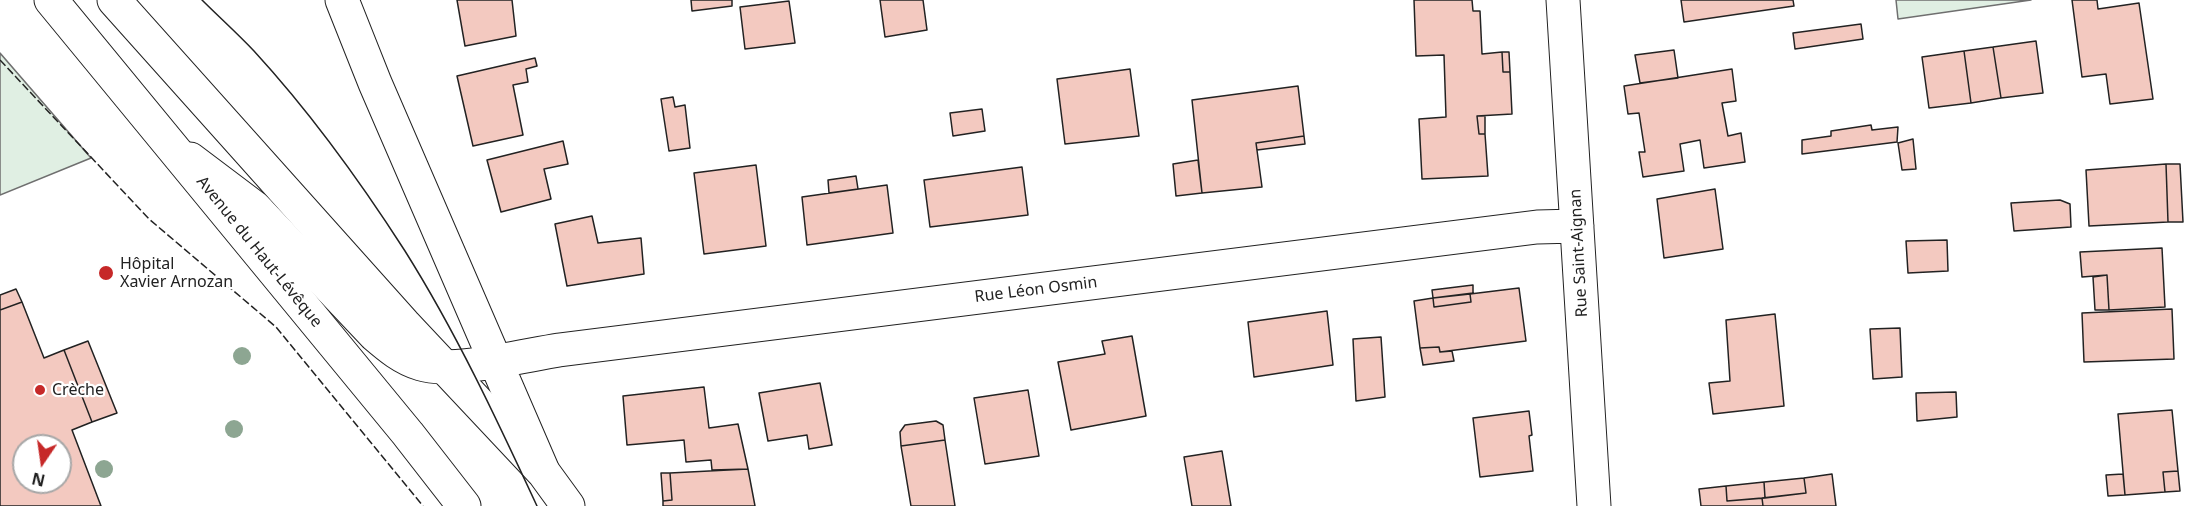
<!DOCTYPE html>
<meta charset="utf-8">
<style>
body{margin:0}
#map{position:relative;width:2191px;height:506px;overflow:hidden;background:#fff;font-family:"Noto Sans",sans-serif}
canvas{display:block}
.north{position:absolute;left:12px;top:434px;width:60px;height:60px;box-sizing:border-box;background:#fff;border:2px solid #a7a7a7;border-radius:50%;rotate:193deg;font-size:16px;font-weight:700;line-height:24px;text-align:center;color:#222}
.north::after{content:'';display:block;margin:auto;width:21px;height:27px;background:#c62828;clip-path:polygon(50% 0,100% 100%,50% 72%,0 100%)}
</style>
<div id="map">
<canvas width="2191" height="506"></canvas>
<div class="north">N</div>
</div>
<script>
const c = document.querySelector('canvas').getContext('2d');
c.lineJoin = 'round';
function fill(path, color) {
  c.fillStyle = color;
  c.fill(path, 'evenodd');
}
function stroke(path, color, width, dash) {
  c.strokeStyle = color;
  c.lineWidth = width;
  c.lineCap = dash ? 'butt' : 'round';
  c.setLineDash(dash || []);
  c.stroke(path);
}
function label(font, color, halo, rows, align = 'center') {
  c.font = font + ' "Noto Sans",sans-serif';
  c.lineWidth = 4.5;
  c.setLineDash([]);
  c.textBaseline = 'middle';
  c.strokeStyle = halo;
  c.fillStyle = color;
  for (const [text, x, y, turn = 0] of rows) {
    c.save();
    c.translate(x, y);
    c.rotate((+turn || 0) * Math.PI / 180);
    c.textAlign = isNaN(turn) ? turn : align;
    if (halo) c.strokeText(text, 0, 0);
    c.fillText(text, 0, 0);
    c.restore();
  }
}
const green = new Path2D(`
 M 1896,0 L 2031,0 L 1898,19 Z
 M 0,53 L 91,158 L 0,195 Z`);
const building = new Path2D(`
 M 457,0 L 512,0 L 516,36 L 465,46 Z
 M 691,0 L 732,0 L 732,6 L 692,11 Z
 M 880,0 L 923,0 L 927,30 L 885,37 Z
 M 1414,0 L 1472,0 L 1473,11 L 1480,11 L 1482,54 L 1502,52 L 1503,72 L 1510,72 L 1512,114 L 1477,116 L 1479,134 L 1485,134 L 1488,176 L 1422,179 L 1419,119 L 1446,117 L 1444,55 L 1416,56 Z
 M 1681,0 L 1793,0 L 1794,6 L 1684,22 Z
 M 2072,0 L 2097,0 L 2098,9 L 2139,3 L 2153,99 L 2110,104 L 2106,74 L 2082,77 Z
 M 789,1 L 795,43 L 745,49 L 740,7 Z
 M 1861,24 L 1863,39 L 1795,49 L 1793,33 Z
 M 2036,41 L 2043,93 L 2001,98 L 1993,47 Z
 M 1993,47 L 2001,98 L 1971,103 L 1964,51 Z
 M 1674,50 L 1678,78 L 1640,83 L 1635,55 Z
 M 1964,51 L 1971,103 L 1929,108 L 1922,57 Z
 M 1502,52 L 1509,52 L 1510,72 L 1503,72 Z
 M 535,58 L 537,66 L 526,69 L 528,82 L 513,85 L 523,135 L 473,146 L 457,76 Z
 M 1130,69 L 1139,136 L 1065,144 L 1057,79 Z
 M 1732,69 L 1736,101 L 1722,103 L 1728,136 L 1741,133 L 1745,162 L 1704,168 L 1700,140 L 1680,144 L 1684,171 L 1643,177 L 1639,152 L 1645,152 L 1639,113 L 1628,114 L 1624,86 Z
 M 1298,86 L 1304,136 L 1256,143 L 1262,187 L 1202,193 L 1192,100 Z
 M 673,97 L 675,107 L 685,105 L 690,148 L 669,151 L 661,99 Z
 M 982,109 L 985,131 L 953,136 L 950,113 Z
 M 1477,116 L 1485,116 L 1485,134 L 1479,134 Z
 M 1871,125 L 1872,130 L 1898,127 L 1897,142 L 1802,154 L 1802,140 L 1831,136 L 1831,131 Z
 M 1304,136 L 1305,144 L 1257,150 L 1256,143 Z
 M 1913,139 L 1916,169 L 1902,170 L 1898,143 Z
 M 563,141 L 568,164 L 544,169 L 551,199 L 501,212 L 487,160 Z
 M 1198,160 L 1202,193 L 1176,196 L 1173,164 Z
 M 2166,164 L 2168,222 L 2089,226 L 2086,170 Z
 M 2166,164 L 2180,164 L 2183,222 L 2168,222 Z
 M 756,165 L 766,246 L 704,254 L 694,173 Z
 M 1022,167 L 1028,215 L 930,227 L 924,180 Z
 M 856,176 L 858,189 L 829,193 L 828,180 Z
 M 887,185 L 893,233 L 807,245 L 802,197 Z
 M 1715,189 L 1723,249 L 1664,258 L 1657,199 Z
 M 2060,200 L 2070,204 L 2071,227 L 2014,231 L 2011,203 Z
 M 592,216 L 598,243 L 641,238 L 644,274 L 567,286 L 555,224 Z
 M 1947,240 L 1948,271 L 1908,273 L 1906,241 Z
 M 2162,248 L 2165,307 L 2109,310 L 2107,275 L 2082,277 L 2080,252 Z
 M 2107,275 L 2109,310 L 2095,310 L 2093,277 Z
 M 1473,285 L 1473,293 L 1433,298 L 1432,290 Z
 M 1519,288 L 1526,341 L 1440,352 L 1439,347 L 1420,348 L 1414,301 L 1433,298 L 1434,307 L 1471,302 L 1470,294 Z
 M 16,289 L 22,302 L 0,310 L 0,295 Z
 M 1470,294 L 1471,302 L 1434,307 L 1433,298 Z
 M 22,302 L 44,358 L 64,350 L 92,422 L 72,430 L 101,506 L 0,506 L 0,310 ZM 24,446 L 60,446 L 60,482 L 24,482 Z
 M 2172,309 L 2174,359 L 2084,362 L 2082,313 Z
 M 1327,311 L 1333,365 L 1254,377 L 1248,322 Z
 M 1775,314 L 1784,406 L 1713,414 L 1709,383 L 1730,381 L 1726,320 Z
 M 1900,328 L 1902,377 L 1873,379 L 1870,329 Z
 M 1132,336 L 1146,416 L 1071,430 L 1058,362 L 1105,354 L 1102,341 Z
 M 1381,337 L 1385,397 L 1356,401 L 1353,339 Z
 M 88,341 L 117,413 L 92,422 L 64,350 Z
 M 1439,347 L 1440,352 L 1452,351 L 1454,361 L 1423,365 L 1420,348 Z
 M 820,383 L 832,445 L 809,449 L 807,435 L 768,441 L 759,393 Z
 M 704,387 L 709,428 L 738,424 L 748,469 L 712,470 L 711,460 L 686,462 L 684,440 L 627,445 L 623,396 Z
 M 1028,390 L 1039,456 L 985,464 L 974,398 Z
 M 1956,392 L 1957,417 L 1917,421 L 1916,393 Z
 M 2172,410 L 2178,471 L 2163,472 L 2165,492 L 2125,495 L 2118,414 Z
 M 1529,411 L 1532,435 L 1529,436 L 1533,471 L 1480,477 L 1473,418 Z
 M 936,421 L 943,425 L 945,440 L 901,446 L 900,432 L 905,425 Z
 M 945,440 L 955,506 L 911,506 L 901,446 Z
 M 1222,451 L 1231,506 L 1192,506 L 1184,457 Z
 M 748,469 L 755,506 L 663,506 L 663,501 L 672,500 L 670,473 Z
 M 2178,471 L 2180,491 L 2165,492 L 2163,472 Z
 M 661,473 L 670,473 L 672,500 L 663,501 Z
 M 1832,474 L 1836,506 L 1763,506 L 1762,498 L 1806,493 L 1804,478 Z
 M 2123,474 L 2125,495 L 2108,496 L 2106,475 Z
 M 1804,478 L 1806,493 L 1765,498 L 1764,482 Z
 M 1764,482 L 1765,498 L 1727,501 L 1726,486 Z
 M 1726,486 L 1727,501 L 1762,498 L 1763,506 L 1701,506 L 1699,489 Z`);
const minor = new Path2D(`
 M 342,0 L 375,83 L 542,469
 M 1563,0 L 1594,506
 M 190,159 L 255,208 L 375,335 C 389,347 403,359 421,364 C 451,374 526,355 559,350 L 1537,227 L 1577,226`);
const secondary = new Path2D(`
 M 51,0 L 408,434 L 464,506
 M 114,0 L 404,324 L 544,473 L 568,506`);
const tram = new Path2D(`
 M 202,0 C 219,17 237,33 254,51 C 310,112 360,181 405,251 C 456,332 497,420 537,506`);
const fence = new Path2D(`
 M 0,60 L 149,219 L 276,327 L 423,506`);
const trees = [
 [242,356],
 [234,429],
 [104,469]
];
const markers = [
 [106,273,8,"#c62828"],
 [40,390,6,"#c62828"]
];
const streetNames = [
 ["Avenue du Haut-Lévêque",259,252,51],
 ["Rue Saint-Aignan",1579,253,-93],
 ["Rue Léon Osmin",1036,290,-7]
];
const poiNames = [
 ["Hôpital",120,264],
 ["Xavier Arnozan",120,282],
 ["Crèche",52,390]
];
fill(green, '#e0efe3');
stroke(green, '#6f6f6f', 1.5);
fill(building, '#f3c9c0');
stroke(building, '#222', 1.5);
stroke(minor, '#222', 35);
stroke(secondary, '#222', 35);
stroke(minor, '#fff', 33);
stroke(secondary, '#fff', 33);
stroke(tram, '#222', 1.5);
stroke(fence, '#222', 1.5, [8, 3]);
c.fillStyle = '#8da692';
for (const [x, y] of trees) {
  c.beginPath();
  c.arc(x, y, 9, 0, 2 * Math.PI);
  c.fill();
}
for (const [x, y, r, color] of markers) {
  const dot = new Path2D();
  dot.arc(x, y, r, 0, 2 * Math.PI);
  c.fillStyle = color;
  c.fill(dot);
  stroke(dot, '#fff', 2);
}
label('16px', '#222', '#fff', streetNames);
label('16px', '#222', '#fff', poiNames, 'left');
</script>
